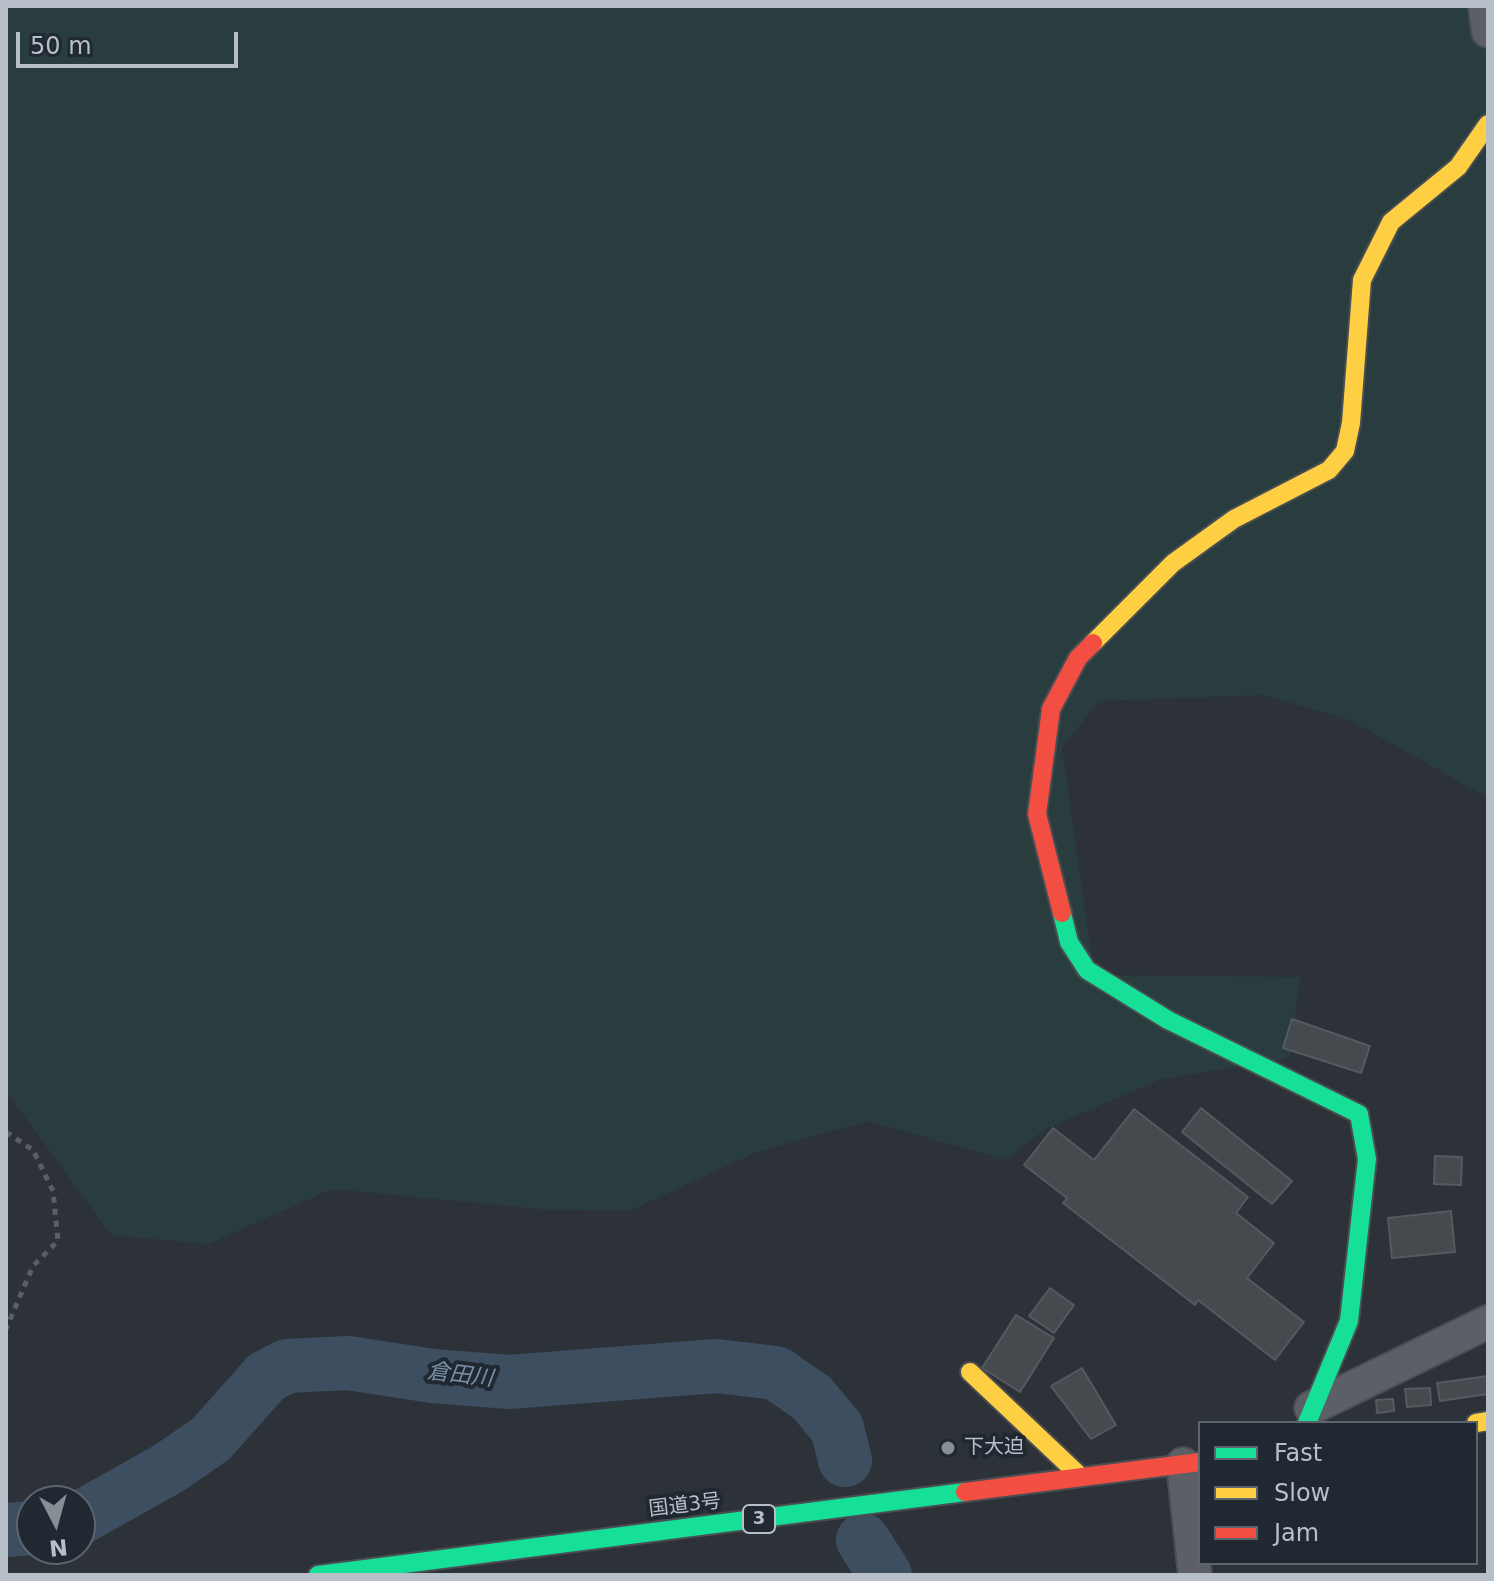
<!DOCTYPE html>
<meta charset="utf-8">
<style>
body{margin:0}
#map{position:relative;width:1494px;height:1581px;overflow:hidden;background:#2c3238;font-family:"DejaVu Sans",sans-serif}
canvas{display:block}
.frame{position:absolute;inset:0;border:8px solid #b7bfc8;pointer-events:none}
.legend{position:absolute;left:1198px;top:1421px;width:280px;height:144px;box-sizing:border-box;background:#202932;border:2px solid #5c656e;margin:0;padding:10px 14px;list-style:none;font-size:24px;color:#b7bfc8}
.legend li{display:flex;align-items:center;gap:16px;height:40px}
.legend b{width:40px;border:2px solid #5c656e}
.north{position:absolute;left:16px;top:1485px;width:80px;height:80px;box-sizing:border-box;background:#202932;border:2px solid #5c656e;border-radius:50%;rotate:174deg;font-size:22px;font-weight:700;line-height:32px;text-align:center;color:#b7bfc8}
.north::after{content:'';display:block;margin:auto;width:28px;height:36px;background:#868e96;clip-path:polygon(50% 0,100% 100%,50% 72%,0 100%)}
.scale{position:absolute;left:16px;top:32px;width:222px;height:36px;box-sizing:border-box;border:4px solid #b7bfc8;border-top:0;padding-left:10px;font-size:24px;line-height:28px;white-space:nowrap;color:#b7bfc8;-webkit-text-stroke:6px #202932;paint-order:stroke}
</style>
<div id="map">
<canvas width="1494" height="1581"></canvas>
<div class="frame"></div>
<ul class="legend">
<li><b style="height:10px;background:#16e098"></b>Fast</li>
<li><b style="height:10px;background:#ffcf43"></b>Slow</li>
<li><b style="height:10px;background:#f24e42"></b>Jam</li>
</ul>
<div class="north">N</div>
<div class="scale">50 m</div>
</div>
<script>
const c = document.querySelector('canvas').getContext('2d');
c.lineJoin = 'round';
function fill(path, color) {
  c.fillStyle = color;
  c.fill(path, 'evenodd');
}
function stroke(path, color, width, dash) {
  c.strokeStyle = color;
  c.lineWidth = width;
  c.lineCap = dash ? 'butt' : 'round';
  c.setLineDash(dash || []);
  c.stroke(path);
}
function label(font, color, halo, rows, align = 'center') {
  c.font = font + ' "DejaVu Sans","Noto Sans JP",sans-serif';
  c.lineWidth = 8;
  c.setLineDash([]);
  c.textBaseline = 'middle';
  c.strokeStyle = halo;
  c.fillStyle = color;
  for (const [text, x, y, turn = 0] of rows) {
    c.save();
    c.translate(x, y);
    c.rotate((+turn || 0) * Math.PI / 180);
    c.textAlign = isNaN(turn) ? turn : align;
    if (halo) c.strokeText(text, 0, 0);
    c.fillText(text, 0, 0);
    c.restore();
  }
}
const green = new Path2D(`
 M 6,6 L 1488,6 L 1488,798 L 1350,720 L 1263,695 L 1099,701 L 1062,747 L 1094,975 L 1300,977 L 1290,1058 L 1162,1079 L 1045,1129 L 1006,1160 L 868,1121 L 757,1152 L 629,1211 L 541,1209 L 332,1189 L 208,1244 L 111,1235 L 6,1091 Z`);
const river = new Path2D(`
 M 80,1518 L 169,1468 L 211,1439 L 266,1377 L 287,1366 L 348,1363 L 433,1376 L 509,1382 L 717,1366 L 776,1373 L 812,1398 L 837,1428 L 845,1460
 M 6,1530 L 32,1528
 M 863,1540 L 885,1575`);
const building = new Path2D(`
 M 1292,1019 L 1370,1046 L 1361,1073 L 1283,1048 Z
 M 1201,1108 L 1292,1181 L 1272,1204 L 1182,1132 Z
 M 1134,1109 L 1248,1197 L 1236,1213 L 1274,1243 L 1247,1278 L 1304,1322 L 1275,1360 L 1198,1300 L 1195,1305 L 1063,1203 L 1067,1198 L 1024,1165 L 1053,1128 L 1094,1160 Z
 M 1435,1156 L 1462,1157 L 1461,1185 L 1434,1184 Z
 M 1451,1211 L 1455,1252 L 1392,1258 L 1388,1218 Z
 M 1050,1288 L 1074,1305 L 1054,1333 L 1029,1316 Z
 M 1016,1315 L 1054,1338 L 1020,1392 L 982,1368 Z
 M 1082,1368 L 1116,1425 L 1091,1439 L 1051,1386 Z
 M 1488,1376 L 1488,1394 L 1440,1401 L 1437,1383 Z
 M 1430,1388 L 1431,1405 L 1407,1407 L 1405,1389 Z
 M 1393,1399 L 1394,1411 L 1377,1413 L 1376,1400 Z`);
const path = new Path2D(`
 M 6,1132 L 33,1150 L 53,1191 L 58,1241 L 33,1266 L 6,1329`);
const street = new Path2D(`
 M 1485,6 L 1488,31
 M 1311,1408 L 1488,1322
 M 1183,1464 L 1195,1575`);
const fast = new Path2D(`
 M 1062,913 L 1069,942 L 1087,970 L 1168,1020 L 1359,1114 L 1367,1159 L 1349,1321 L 1307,1423
 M 318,1575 L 965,1492`);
const slow = new Path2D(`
 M 1093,643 L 1173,563 L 1234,519 L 1329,470 L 1345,451 L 1351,423 L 1362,280 L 1391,222 L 1458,167 L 1488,124
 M 970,1372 L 1081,1477
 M 1476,1423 L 1488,1421`);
const jam = new Path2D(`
 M 1062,913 L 1037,814 L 1051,709 L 1078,658 L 1093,643
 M 965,1492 L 1200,1462`);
const markers = [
 [948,1448,8,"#868e96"]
];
const shields = [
 [759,1519,32]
];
const shieldNames = [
 ["3",759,1519]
];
const poiNames = [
 ["下大迫",964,1448]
];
const streetNames = [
 ["国道3号",685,1506,-7]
];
const waterNames = [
 ["倉田川",460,1376,7]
];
fill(green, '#2a3d3e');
stroke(river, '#3c4e60', 54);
fill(building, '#454a4f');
stroke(building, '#545a5f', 2);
stroke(street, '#4a4e53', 36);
stroke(fast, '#4a4e53', 22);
stroke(slow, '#4a4e53', 22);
stroke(jam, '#4a4e53', 22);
stroke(path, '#5a5f63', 5, [6, 6]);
stroke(street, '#5c6066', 32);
stroke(fast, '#16e098', 18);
stroke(slow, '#ffcf43', 18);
stroke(jam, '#f24e42', 18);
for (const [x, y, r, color] of markers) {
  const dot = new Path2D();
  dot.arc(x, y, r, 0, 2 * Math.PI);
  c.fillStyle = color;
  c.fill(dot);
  stroke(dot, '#202932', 3);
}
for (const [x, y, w] of shields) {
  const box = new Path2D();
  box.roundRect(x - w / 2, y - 14, w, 28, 6);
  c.fillStyle = '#202932';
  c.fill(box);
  stroke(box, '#b7bfc8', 2);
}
label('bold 18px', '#b7bfc8', null, shieldNames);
label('20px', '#b7bfc8', '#202932', poiNames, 'left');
label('20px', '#b7bfc8', '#202932', streetNames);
label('italic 22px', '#7a91a8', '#202932', waterNames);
</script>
